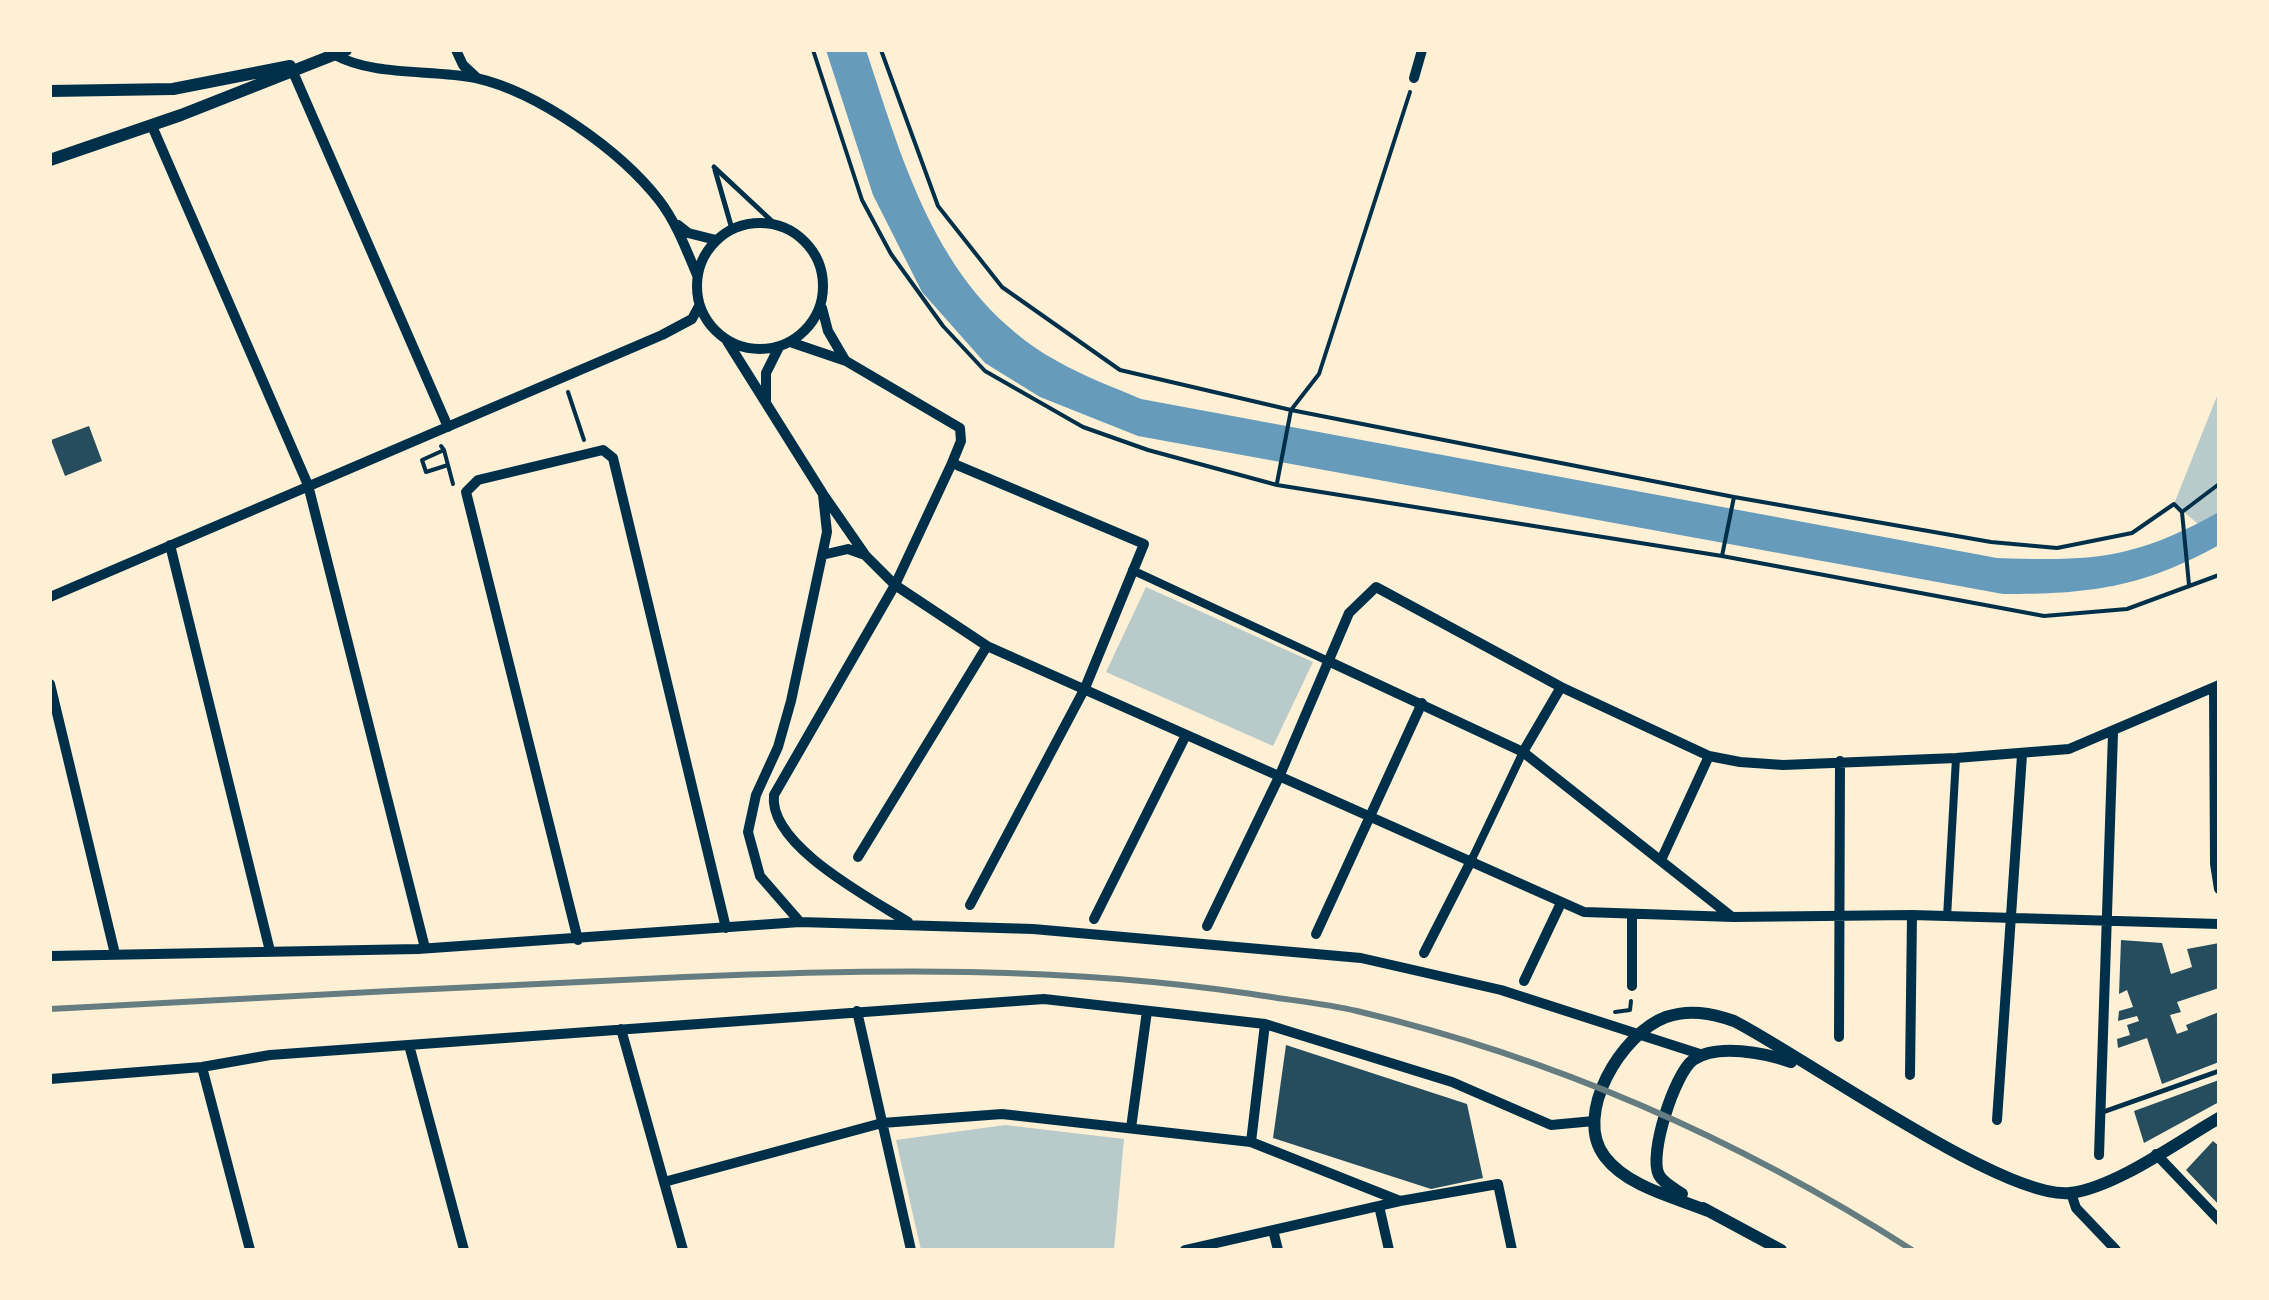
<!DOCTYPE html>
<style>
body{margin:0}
#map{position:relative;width:2269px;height:1300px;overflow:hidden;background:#fdf0d5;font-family:Overpass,sans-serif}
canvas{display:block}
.frame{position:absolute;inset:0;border:52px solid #fdf0d5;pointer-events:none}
</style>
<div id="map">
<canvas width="2269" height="1300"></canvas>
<div class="frame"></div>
</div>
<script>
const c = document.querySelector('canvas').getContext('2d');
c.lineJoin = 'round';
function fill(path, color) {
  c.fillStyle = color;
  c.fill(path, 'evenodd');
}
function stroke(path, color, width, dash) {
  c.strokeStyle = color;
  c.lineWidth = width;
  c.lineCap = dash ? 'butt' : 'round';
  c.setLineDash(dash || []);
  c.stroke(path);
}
const green = new Path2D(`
 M 2219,391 L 2219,541 L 2174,504 Z
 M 1146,587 L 1313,662 L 1273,746 L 1106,672 Z
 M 1005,1125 L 1124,1139 L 1114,1250 L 921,1250 L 896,1140 Z`);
const water = new Path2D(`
 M 826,50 L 866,50 C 905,168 939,295 1057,361 C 1083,376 1113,387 1141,399 L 1997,558 C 2093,561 2133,560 2219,512 L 2219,545 C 2141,588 2090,594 2003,594 L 1138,436 L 1040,397 L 985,363 L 922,292 L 873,195 Z`);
const building = new Path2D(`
 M 89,426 L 102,461 L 65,476 L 51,440 Z
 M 2121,940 L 2162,943 L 2171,974 L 2192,967 L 2187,949 L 2219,943 L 2219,988 L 2177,1002 L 2181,1012 L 2170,1015 L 2177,1034 L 2188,1030 L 2186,1025 L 2219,1012 L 2219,1062 L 2162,1084 L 2147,1038 L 2118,1048 L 2117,1039 L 2130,1035 L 2127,1025 L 2139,1021 L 2137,1016 L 2118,1021 L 2119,1011 L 2133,1007 L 2127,990 L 2119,994 Z
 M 1286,1045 L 1467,1104 L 1483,1178 L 1431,1189 L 1273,1138 Z
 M 2219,1080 L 2219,1102 L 2144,1143 L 2134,1111 Z
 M 2213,1141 L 2219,1146 L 2219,1205 L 2186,1170 Z`);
const path = new Path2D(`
 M 813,50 L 862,200 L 891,254 L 943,326 L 985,371 L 1083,427 L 1148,450 L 1277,485 L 1722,556 L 2044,616 L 2127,609 L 2219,575
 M 881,50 L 938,206 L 1002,287 L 1120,370 L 1291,410 L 1734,497 L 1991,542 L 2057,548 L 2132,533 L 2174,504 L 2182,512
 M 568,392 L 584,440
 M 441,446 L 444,450 L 422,460 L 426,472 L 448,465
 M 444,450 L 453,484
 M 1277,483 L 1291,410 L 1319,374 L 1410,92
 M 2182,512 L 2189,585
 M 2182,512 L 2219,484
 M 1722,556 L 1734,497
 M 1615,1012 L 1630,1010 L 1631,1001`);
const service = new Path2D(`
 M 714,167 L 775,224
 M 715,170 L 732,229
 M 2103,1112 L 2219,1071`);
const pedestrian = new Path2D(`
 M 1132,570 L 1328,661
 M 1472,859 L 1523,752
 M 1947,917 L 1956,758`);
const minor = new Path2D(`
 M 456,50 L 463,65 L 477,78
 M 333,54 C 374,77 430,69 476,78 C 538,92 620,150 659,200 C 676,222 686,249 697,275
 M 293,72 L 448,427
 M 1414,78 L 1422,50
 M 152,126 L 308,485 L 425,948
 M697 286a63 63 0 1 1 126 0a63 63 0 1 1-126 0Z
 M 678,225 L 688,233 L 716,240
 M 822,308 L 828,331 L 845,360
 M 727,341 L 823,494 L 866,556 L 895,585 L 987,646 L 1584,912 L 1733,917 L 1912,915 L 2219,924
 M 790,342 L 846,361 L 960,428 L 961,441 L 952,463 L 895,585 L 774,795 C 768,845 870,898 908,922
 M 766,400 L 766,373 L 779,347
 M 952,463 L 1144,544 L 1085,688 L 970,905
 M 170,545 L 270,951
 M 822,555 L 848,549 L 865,555
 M 50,597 L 662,335 L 692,319 L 699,306
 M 1328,661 L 1523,752 L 1732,917
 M 50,684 L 115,954
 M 2214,688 L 2215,864 L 2219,889
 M 1523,752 L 1561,687
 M 858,857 L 987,646
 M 1662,858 L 1709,756
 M 1094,919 L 1186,735
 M 800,922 L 760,876 L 748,832 L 756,795 L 778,747 L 791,701 L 827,532 L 823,495
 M 1207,926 L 1279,777 L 1349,613 L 1376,587 L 1561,687 L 1709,756 L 1740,762 L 1783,765 L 1956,758 L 2069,749 L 2219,685
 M 1316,934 L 1422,703
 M 578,940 L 466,492 L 478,480 L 603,450 L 613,458 L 726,928
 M 1424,953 L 1472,859
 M 50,956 L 418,949 L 800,922 L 1033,929 L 1361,958 L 1501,990 L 1703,1055
 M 1524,981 L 1561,903
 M 1632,986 L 1632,916
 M 857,1011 L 911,1250
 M 621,1029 L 683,1250
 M 1839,1037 L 1840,761
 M 409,1045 L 464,1250
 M 202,1067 L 250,1250
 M 1910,1075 L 1912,915
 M 50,1079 L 202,1067 L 270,1055 L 1044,999 L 1265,1024 L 1452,1082 L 1551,1125 L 1594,1121
 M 1997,1120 L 2022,755
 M 1131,1128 L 1147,1011
 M 1251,1142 L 1265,1024
 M 2156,1154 L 2219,1220
 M 2099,1155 L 2113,733
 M 664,1182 L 882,1123 L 1002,1114 L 1251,1142 L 1400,1201 L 1185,1250
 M 2071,1193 L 2076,1208 L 2116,1250
 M 1400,1201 L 1498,1184 L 1512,1250
 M 1379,1206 L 1389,1250
 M 1273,1230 L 1278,1250`);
const tertiary = new Path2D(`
 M 50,91 L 173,89 L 290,66
 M 50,160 L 181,115 L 346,50
 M 1682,1194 C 1675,1189 1663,1183 1659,1175 C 1648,1155 1675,1073 1693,1060 C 1717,1043 1765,1053 1791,1062
 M 1703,1208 L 1781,1250
 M 1708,1211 C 1674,1197 1628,1187 1605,1157 C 1572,1115 1622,1033 1666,1017 C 1689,1009 1711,1013 1734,1021 C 1803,1056 2004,1200 2070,1193 C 2115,1188 2179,1141 2219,1118`);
const rail = new Path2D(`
 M 50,1009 C 262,998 473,986 685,977 C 875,969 1064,966 1252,994 C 1287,1000 1323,1003 1357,1011 C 1554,1058 1742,1141 1912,1250`);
fill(green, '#b9caca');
fill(water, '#669bbc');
fill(building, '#264d5e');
stroke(path, '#003049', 4);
stroke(service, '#003049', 5);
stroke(pedestrian, '#003049', 8);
stroke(minor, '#003049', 10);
stroke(tertiary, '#003049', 12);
stroke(rail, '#657d81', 6);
</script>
